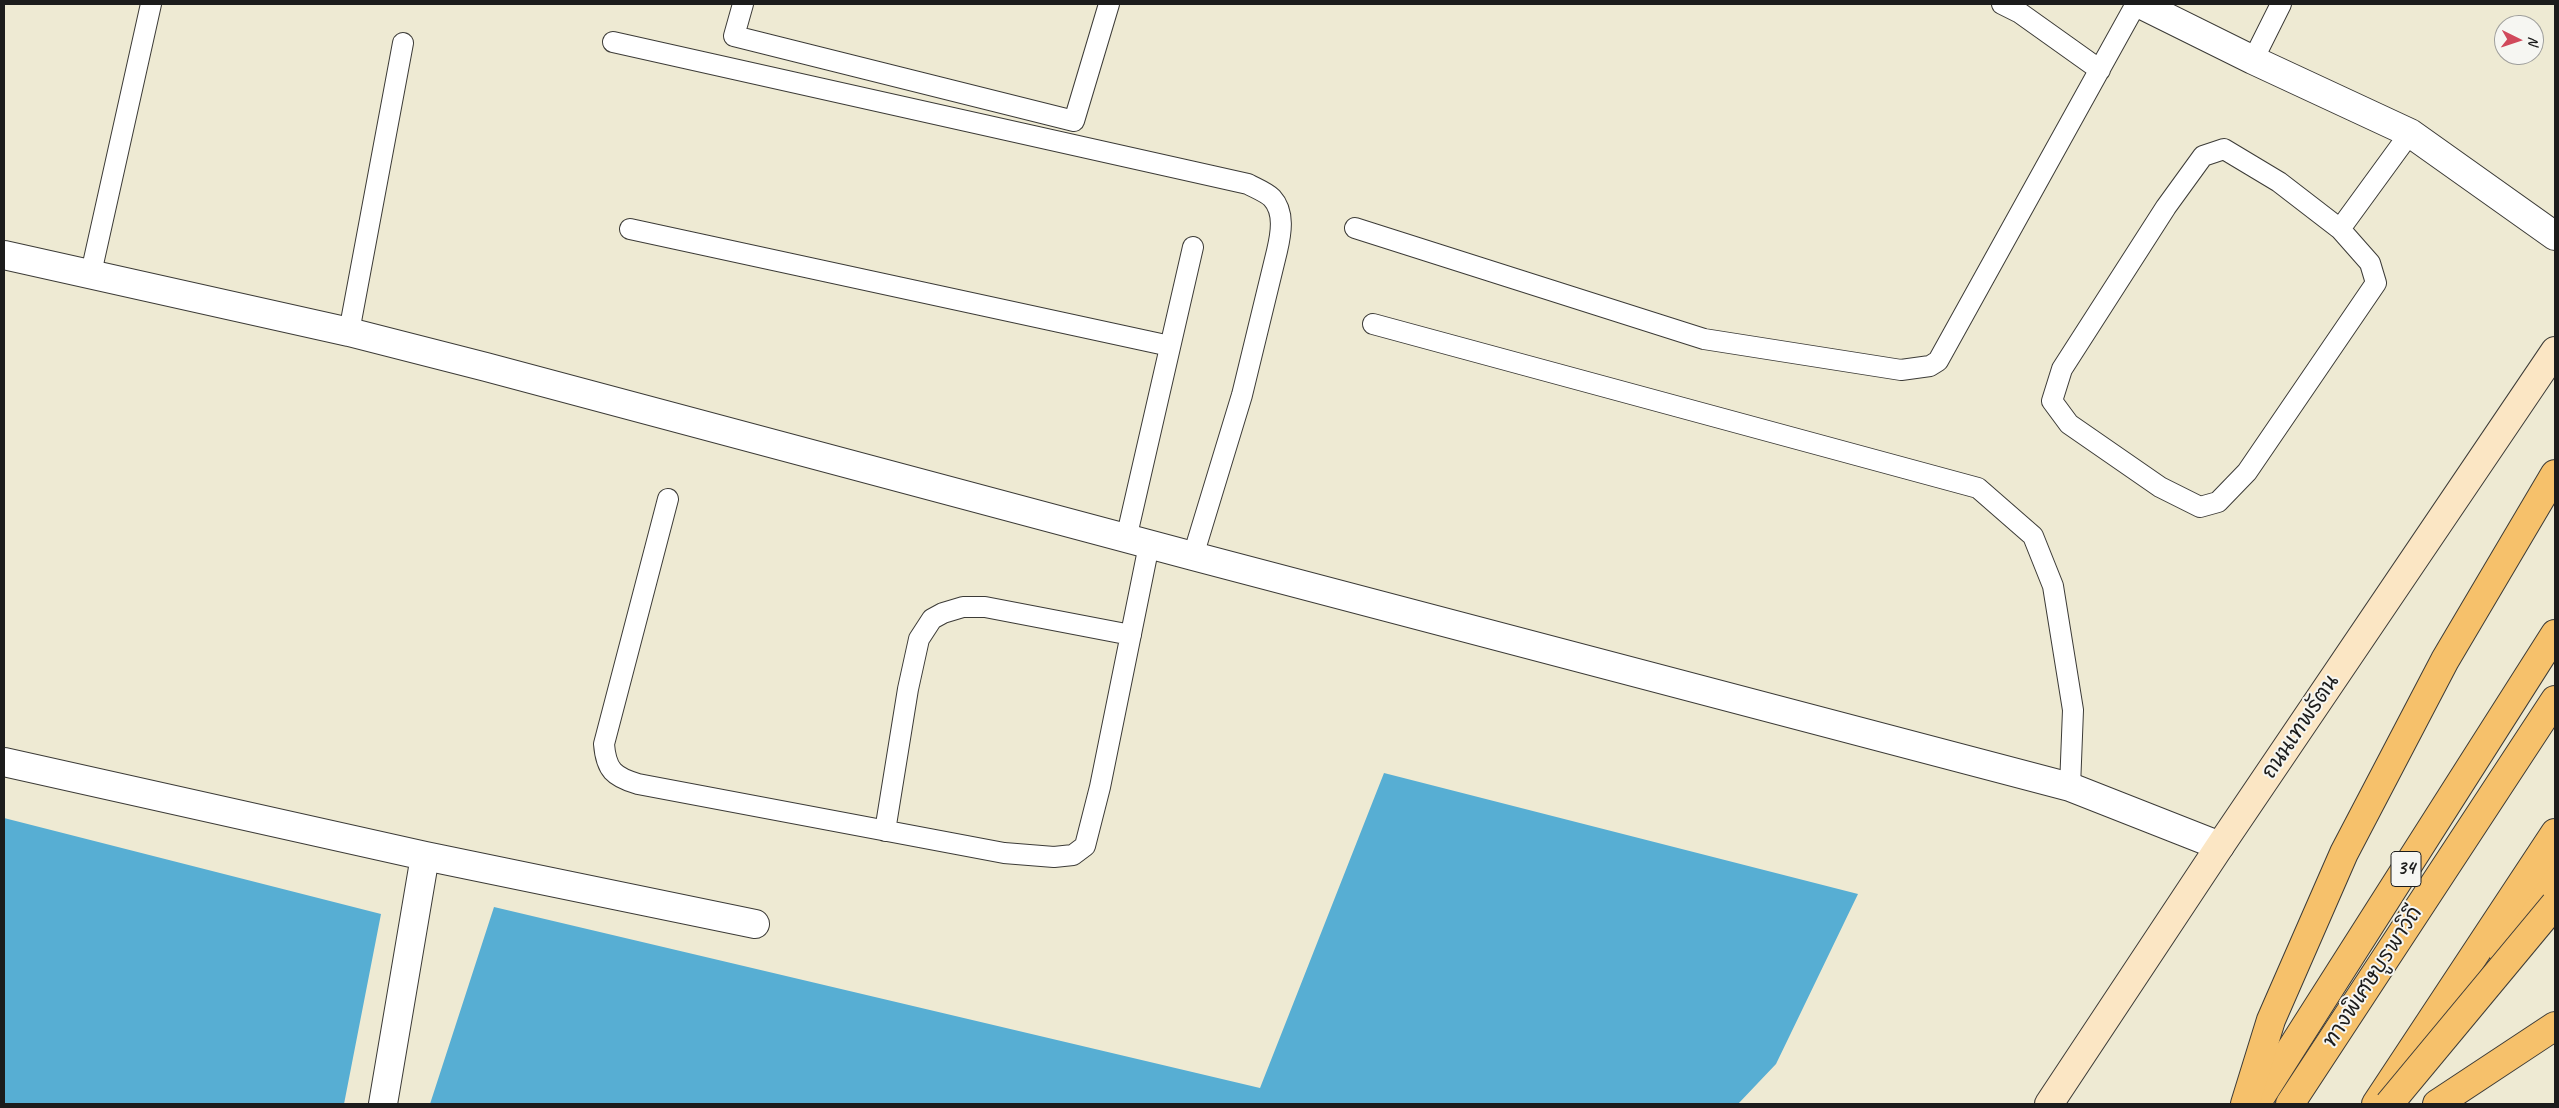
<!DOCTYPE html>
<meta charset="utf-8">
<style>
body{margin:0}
#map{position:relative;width:2559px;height:1108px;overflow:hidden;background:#eeead3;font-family:Caveat,sans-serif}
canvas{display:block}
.frame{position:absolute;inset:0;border:5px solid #1c1c1c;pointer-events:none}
.north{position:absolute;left:2494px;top:15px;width:50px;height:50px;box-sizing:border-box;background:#f6f6f2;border:1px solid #9f9f9c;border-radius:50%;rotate:94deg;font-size:14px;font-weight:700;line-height:20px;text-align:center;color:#1c1c1c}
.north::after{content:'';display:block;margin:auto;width:18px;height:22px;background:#d1495b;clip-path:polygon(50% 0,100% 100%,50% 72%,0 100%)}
</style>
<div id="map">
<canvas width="2559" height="1108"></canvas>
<div class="frame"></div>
<div class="north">N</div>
</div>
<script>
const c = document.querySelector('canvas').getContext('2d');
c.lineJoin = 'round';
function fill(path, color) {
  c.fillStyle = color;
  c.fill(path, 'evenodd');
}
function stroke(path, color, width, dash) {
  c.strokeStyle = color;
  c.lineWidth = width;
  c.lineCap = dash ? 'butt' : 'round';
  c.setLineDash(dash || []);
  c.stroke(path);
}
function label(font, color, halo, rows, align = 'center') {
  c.font = font + ' Caveat,"Playpen Sans Thai",sans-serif';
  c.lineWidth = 4;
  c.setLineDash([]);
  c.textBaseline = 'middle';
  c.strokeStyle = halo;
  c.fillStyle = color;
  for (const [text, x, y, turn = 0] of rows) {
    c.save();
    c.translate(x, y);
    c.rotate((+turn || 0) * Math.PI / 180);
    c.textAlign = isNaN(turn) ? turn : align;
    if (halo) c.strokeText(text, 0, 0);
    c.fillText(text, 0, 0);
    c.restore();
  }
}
const water = new Path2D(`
 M 1384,773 L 1858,894 L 1776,1064 L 1738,1104 L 430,1104 L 494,907 L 1260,1088 Z
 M 4,818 L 381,914 L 344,1104 L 4,1104 Z`);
const service = new Path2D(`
 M 743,4 L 734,36 L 1074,121 L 1109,4
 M 2002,4 L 2020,13 L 2100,70
 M 613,42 L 1248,184 C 1255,188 1266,192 1272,198 C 1285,212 1281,234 1277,251 L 1242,395 L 1193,556
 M 2253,60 L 2281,4
 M 2224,149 L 2279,182 L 2340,229 L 2370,263 L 2376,283 L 2247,472 L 2218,502 L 2200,507 L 2160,487 L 2069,424 L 2052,401 L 2062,369 L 2166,207 L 2203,156 Z
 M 1355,228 L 1704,339 L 1901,370 L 1930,366 L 1938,361 L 2136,4
 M 630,229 L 1170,346
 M 2340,229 L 2410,133
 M 91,273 L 151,4
 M 1373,324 L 1978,488 L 2033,536 L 2053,586 L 2073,710 L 2070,787
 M 349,332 L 403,43
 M 668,499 L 604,744 C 606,770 614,777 638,784 L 1004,853 L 1054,857 L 1073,855 L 1085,846 L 1100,787 L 1149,545
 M 1126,539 L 1193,247
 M 885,831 L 908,689 L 919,639 L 932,619 L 943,613 L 963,607 L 985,607 L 1131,635`);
const minor = new Path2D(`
 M 2140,4 L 2253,60 L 2410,133 L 2555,236
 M 4,255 L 349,332 L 486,367 L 1193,556 L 2070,787 L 2220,846
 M 4,762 L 425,856 L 755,924
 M 383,1104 L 425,856`);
const secondary = new Path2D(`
 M 2049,1104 L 2220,846 L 2555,351`);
const trunk = new Path2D(`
 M 2503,952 L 2555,871
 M 2256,1104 L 2555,634
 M 2437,1104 L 2555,1026`);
const motorway = new Path2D(`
 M 2245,1104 L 2271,1020 L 2344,853 L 2445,660 L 2555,474
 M 2290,1104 L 2555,700
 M 2376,1104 L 2555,833`);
const motorwayBridge = new Path2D(`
 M 2389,1104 L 2555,904`);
const shields = [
 [2406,869,30]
];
const shieldNames = [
 ["34",2406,869]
];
const streetNames = [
 ["ถนนเทพรัตน",2301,727,-56],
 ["ทางพิเศษบูรพาวิถี",2373,977,-57]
];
fill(water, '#57aed3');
stroke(service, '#3c3b37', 22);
stroke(minor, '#3c3b37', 30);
stroke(secondary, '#3c3b37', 30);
stroke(trunk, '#3c3b37', 30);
stroke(motorway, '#3c3b37', 30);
stroke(service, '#fff', 20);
stroke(minor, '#fff', 28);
stroke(secondary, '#fbe6c4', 28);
stroke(trunk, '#f6c16b', 28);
stroke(motorway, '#f6c16b', 28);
stroke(motorwayBridge, '#3c3b37', 30, []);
stroke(motorwayBridge, '#f6c16b', 28);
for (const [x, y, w] of shields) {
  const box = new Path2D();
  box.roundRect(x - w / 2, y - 17.5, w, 35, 4);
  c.fillStyle = '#f6f6f2';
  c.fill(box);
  stroke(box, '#1c1c1c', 1);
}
label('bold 20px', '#1c1c1c', null, shieldNames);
label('21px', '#1c1c1c', '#f6f6f2', streetNames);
</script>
